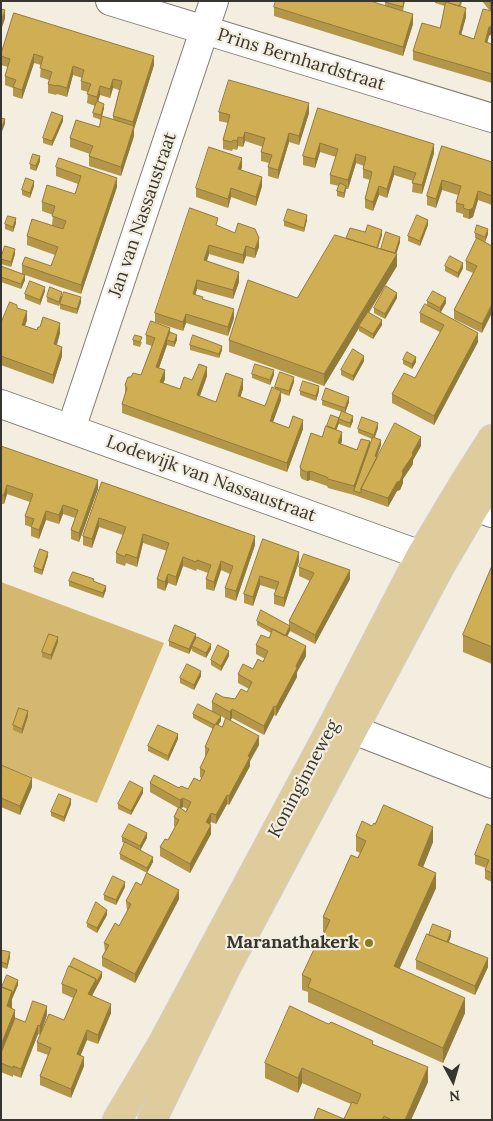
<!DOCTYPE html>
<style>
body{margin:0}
#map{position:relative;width:493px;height:1121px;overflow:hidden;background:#f3eee0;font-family:Lora,serif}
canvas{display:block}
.frame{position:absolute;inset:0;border:2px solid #37352f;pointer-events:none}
.north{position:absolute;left:428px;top:1056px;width:50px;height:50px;-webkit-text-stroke:4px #f3eee0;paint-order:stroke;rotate:174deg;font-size:14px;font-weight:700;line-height:20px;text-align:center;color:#37352f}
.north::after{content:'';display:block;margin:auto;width:18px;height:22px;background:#37352f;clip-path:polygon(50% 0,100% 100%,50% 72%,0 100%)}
</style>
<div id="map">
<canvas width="493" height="1121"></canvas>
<div class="frame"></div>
<div class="north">N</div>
</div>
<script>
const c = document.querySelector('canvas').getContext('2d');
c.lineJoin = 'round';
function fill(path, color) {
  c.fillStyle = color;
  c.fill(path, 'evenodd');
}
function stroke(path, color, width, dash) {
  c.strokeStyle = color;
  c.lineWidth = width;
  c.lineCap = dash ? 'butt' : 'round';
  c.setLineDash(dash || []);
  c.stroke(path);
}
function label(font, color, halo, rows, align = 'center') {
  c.font = font + ' Lora,serif';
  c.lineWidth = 4.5;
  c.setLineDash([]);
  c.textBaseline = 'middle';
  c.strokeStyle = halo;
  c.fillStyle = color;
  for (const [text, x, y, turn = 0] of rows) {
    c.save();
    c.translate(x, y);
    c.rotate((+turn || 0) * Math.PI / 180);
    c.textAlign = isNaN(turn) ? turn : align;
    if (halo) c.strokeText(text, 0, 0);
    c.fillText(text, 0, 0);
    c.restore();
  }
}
const green = new Path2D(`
 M 1,582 L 164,643 L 97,803 L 1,765 Z`);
const minor = new Path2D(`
 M 110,1 L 492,118
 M 1,404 L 421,555
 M 71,429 L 214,1
 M 475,507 L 492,513
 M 354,730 L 492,784`);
const major = new Path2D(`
 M 117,1120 L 161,1046 L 334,723 L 421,555 L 466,480 L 492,439
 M 152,1120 L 227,966 L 441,565 L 475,507 L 492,482`);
const wall = new Path2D(`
 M 385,1 L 405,1 L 403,11 L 413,24 L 403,56 L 274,16 L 274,7 L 385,6 Z
 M 435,1 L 462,1 L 461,6 L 466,17 L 461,34 L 474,39 L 490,11 L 482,1 L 492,1 L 492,9 L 490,11 L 489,36 L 487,43 L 492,44 L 492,83 L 413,60 L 413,51 L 440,28 L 445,6 L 435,3 Z
 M 14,13 L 154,65 L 134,129 L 134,136 L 121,176 L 89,166 L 89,156 L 90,154 L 70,147 L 70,138 L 99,127 L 113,119 L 113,116 L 119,90 L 113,88 L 110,98 L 100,95 L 98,101 L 104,108 L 101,120 L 93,117 L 93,113 L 95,106 L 87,103 L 88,92 L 81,90 L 81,81 L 82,78 L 73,75 L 67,97 L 57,94 L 56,95 L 48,93 L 48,84 L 49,80 L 40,77 L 41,65 L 34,63 L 22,99 L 13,96 L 13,88 L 5,85 L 5,76 L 8,67 L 1,65 L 1,54 Z
 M 318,108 L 434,153 L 422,194 L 412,192 L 413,181 L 394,175 L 387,198 L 379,195 L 373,211 L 365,208 L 365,199 L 370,180 L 363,178 L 363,169 L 364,166 L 356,163 L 348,189 L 346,189 L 344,198 L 337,196 L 337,191 L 339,186 L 330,184 L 330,175 L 336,157 L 320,152 L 315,168 L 303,165 L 303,156 Z
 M 219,112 L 309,113 L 299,145 L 289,142 L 278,179 L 268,176 L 268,167 L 269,163 L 261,161 L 261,152 L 263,147 L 245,141 L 243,147 L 238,146 L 237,150 L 233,149 L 232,151 L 223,149 L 223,140 L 228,123 L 219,121 Z
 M 63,121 L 52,146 L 43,143 L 43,138 Z
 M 442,146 L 492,162 L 492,205 L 478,200 L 473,217 L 469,219 L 463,217 L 463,214 L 456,212 L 456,203 L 458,195 L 442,190 L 436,208 L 427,205 L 427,196 Z
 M 40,161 L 36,171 L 30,169 L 30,164 Z
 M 56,167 L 117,187 L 81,294 L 25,275 L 25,280 L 21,289 L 1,282 L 1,266 L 22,274 L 22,265 L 51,266 L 55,255 L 27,245 L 27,236 L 52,225 L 53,215 L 42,211 L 42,202 L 75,194 L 78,184 L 56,176 Z
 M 242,167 L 241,170 L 262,186 L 256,206 L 231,197 L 228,208 L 196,197 L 196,188 Z
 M 34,186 L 30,198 L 22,195 L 22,190 Z
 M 307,220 L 304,232 L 284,226 L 284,221 Z
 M 16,223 L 13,232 L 5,229 L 5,224 Z
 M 428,225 L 420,246 L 408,241 L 408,236 Z
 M 218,226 L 259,247 L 255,258 L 246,256 L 243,264 L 209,254 L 207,261 L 239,282 L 233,299 L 197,289 L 195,295 L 234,318 L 228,336 L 186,323 L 183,331 L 155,322 L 155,313 Z
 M 365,232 L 382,235 L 378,248 L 381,249 L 400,242 L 396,254 L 397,266 L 369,313 L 382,325 L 373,339 L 359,331 L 359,328 L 324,386 L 229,352 L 229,340 L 297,298 L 346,238 Z
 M 475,233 L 488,234 L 485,242 L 479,239 L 492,246 L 482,333 L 454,319 L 454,310 L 473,273 L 466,270 L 466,261 L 477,238 L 475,238 Z
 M 15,254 L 11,267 L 1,264 L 1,258 Z
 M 445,266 L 463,268 L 458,278 L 445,271 Z
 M 45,291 L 40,305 L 25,299 L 25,294 Z
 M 62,296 L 81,302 L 77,314 L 60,309 L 60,304 L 59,306 L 47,302 L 47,297 Z
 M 397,298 L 385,319 L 374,313 L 374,308 Z
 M 427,301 L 446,303 L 441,312 L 478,342 L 434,425 L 392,403 L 392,394 L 415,378 L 440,332 L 420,322 L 420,313 L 427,305 Z
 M 17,308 L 27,320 L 25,326 L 37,330 L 60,333 L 57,345 L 62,356 L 53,384 L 1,365 L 1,323 Z
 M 170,332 L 177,340 L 174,347 L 167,345 L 159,368 L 165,379 L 163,383 L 180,389 L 192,380 L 207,376 L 200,396 L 216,402 L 243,389 L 240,397 L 265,406 L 275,389 L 275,387 L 294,382 L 289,396 L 281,393 L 281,400 L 273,422 L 289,428 L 303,429 L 287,472 L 122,413 L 122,404 L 125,394 L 125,385 L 141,375 L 152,346 L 146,344 L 146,335 Z
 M 133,340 L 142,342 L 140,347 L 133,345 Z
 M 190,345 L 222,350 L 219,358 L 190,350 Z
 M 403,360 L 416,362 L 412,369 L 403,364 Z
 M 364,361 L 353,381 L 341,375 L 341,370 Z
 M 252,374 L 274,375 L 270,385 L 252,378 Z
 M 300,391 L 319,391 L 316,401 L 300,395 Z
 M 322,400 L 349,402 L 345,413 L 353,421 L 350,428 L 339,424 L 339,423 L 336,430 L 342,441 L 341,444 L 357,450 L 370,446 L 372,439 L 358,433 L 358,429 L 378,428 L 374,438 L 381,445 L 377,457 L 421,446 L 413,460 L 413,464 L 403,479 L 403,483 L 400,490 L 397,491 L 388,507 L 354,495 L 328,488 L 327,486 L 310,480 L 307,481 L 302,479 L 300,476 L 300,467 L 322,437 L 327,426 L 339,418 L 342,412 L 322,405 Z
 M 1,446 L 98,489 L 79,542 L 71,539 L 71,530 L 75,518 L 63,514 L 59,524 L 46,520 L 39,539 L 31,536 L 31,527 L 25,525 L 25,516 L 30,502 L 7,494 L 4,504 L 1,504 Z
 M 102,482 L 255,545 L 236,601 L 225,597 L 225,588 L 230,574 L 221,570 L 214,591 L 206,589 L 206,579 L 208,573 L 197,569 L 196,571 L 183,566 L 176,586 L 168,583 L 165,591 L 157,588 L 157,579 L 167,551 L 143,543 L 137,567 L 126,563 L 125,566 L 116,563 L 116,553 L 123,535 L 99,527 L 92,548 L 83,545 L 83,536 Z
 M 263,539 L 299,561 L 284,607 L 274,604 L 274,595 L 276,590 L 260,585 L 253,606 L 244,603 L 244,594 Z
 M 48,556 L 42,575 L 34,572 L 34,567 Z
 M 492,566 L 492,664 L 463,652 L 463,635 Z
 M 299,567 L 350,579 L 315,644 L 290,631 L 287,637 L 306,656 L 297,672 L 297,677 L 276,716 L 274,715 L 264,735 L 232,718 L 230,721 L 259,745 L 250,761 L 250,766 L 229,805 L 227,804 L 216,824 L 211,822 L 210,824 L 211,834 L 190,873 L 160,856 L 160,847 L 168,840 L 175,827 L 174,826 L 174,817 L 178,808 L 150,792 L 150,783 L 188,789 L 200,781 L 202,778 L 200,777 L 200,768 L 206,756 L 205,756 L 205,747 L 213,729 L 193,718 L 193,714 L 212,711 L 212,702 L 223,697 L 235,699 L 247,692 L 249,689 L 238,683 L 238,674 L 253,669 L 263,662 L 265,659 L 256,654 L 256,645 L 269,638 L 271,633 L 257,625 L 257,621 L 289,625 L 289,621 L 310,581 L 299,576 ZM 221,716 L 226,719 L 222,727 L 218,725 L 221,721 ZM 183,807 L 187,809 L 186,812 L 181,808 Z
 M 69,581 L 94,582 L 106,590 L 103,598 L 69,586 Z
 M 169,641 L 211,649 L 206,658 L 192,651 L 192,648 L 189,654 L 169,646 Z
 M 58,642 L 51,660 L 42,657 L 42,652 Z
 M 229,656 L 221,671 L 211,665 L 211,660 Z
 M 201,676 L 194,690 L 180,683 L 180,678 Z
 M 28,716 L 22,734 L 13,730 L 13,725 Z
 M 178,739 L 168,761 L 148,751 L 148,746 Z
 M 1,765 L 32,787 L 20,815 L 1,807 Z
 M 143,793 L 131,815 L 118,809 L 118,804 Z
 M 71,804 L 64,822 L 51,816 L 51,812 Z
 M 372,826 L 433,842 L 423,867 L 436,888 L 399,969 L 465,1013 L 443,1063 L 308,1002 L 308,992 L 302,990 L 302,975 L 322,947 L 322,938 L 324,933 L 323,932 L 323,917 L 360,853 L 356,851 L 356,836 Z
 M 492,826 L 492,882 L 485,879 L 485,870 L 486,868 L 475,864 L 475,855 Z
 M 122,837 L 147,838 L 140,850 L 153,862 L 147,873 L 120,859 L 120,854 L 125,843 L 122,842 Z
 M 141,885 L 179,899 L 135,983 L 102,966 L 102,957 L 105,952 L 104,943 L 119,926 L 127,911 L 126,901 Z
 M 125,887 L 116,905 L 104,900 L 104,895 Z
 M 107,915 L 97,933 L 87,927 L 87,923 Z
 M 429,935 L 451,936 L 449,942 L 488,967 L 475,995 L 416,969 L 416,960 Z
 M 1,950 L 10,957 L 7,969 L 1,967 Z
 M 102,977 L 92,996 L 111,1013 L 98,1044 L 87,1040 L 80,1056 L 84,1066 L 71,1098 L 40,1085 L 40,1076 L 48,1055 L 37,1051 L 37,1042 L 64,1020 L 73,998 L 62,993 L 62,984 Z
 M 18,985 L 12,999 L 12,1009 L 15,1018 L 25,1022 L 47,1015 L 40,1035 L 38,1034 L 21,1078 L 13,1075 L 13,1077 L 1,1072 L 1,987 Z
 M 326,1023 L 373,1044 L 428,1082 L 411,1120 L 314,1120 L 314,1119 L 344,1119 L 351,1104 L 302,1083 L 298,1093 L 265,1078 L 265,1063 Z`);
const shadedWall = new Path2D(`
 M 490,1 L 492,1 L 492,9 L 490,11 Z
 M 466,8 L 466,17 L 459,43 L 459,34 Z
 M 5,10 L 5,19 L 1,30 L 1,21 Z
 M 413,14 L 413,24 L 403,56 L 403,47 Z
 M 492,25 L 492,34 L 489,36 L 485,51 L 485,42 L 489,27 Z
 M 34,54 L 34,63 L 22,99 L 22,90 Z
 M 154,56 L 154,65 L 134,129 L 134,136 L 121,176 L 121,167 L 133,129 L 133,122 Z
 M 73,66 L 73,75 L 67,97 L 67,88 Z
 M 113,79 L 113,88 L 110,98 L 110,89 Z
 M 100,86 L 100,95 L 97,106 L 97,97 Z
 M 309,103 L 309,113 L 299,145 L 299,136 Z
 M 104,104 L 104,108 L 101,120 L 101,115 Z
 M 63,116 L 63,121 L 52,146 L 52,141 Z
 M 5,119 L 5,124 L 1,134 L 1,129 Z
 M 245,132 L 245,141 L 243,147 L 243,138 Z
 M 289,133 L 289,142 L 278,179 L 278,170 Z
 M 238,137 L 238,146 L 237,150 L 237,141 Z
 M 320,143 L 320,152 L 315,168 L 315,159 Z
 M 434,144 L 434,153 L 422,194 L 422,185 Z
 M 356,154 L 356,163 L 348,189 L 348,180 Z
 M 40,156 L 40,161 L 36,171 L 36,166 Z
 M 242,158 L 242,167 L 238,178 L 238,169 Z
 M 394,166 L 394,175 L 387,198 L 387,189 Z
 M 262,177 L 262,186 L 256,206 L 256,197 Z
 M 117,178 L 117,187 L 81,294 L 81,285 Z
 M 442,180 L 442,190 L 436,208 L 436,199 Z
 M 34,181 L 34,186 L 30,198 L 30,193 Z
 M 346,186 L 346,190 L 344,198 L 344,193 Z
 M 379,186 L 379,195 L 373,211 L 373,202 Z
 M 231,188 L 231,197 L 228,208 L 228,199 Z
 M 478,191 L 478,200 L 473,217 L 469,219 L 469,210 Z
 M 307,215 L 307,220 L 304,232 L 304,228 Z
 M 16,218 L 16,223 L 13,232 L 13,227 Z
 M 428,220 L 428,225 L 420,246 L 420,241 Z
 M 488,229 L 488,234 L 485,242 L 485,237 Z
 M 382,230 L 382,235 L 375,257 L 375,252 Z
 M 400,237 L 400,242 L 396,255 L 397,254 L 397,266 L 360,326 L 359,326 L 359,328 L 324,386 L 324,374 L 394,256 Z
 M 259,238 L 259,247 L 255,258 L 255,249 Z
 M 209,245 L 209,254 L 204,269 L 204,260 Z
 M 246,246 L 246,256 L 243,264 L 243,255 Z
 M 15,249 L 15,254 L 11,267 L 11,262 Z
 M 463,263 L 463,268 L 458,278 L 458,273 Z
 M 239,272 L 239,282 L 233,299 L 233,290 Z
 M 25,275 L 25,280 L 21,289 L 21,284 Z
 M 197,280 L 197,289 L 193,303 L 193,294 Z
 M 45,287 L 45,291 L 40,305 L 40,300 Z
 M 397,293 L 397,298 L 385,319 L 385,314 Z
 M 81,297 L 81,302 L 77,314 L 77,309 Z
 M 446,298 L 446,303 L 440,313 L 440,308 Z
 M 492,304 L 492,313 L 482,333 L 482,324 Z
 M 234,309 L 234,318 L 228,336 L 228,327 Z
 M 27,311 L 27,320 L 22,334 L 22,325 Z
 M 186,314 L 186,323 L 183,331 L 183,322 Z
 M 382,320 L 382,325 L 373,339 L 373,334 Z
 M 60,323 L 60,333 L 54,353 L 54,344 Z
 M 170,328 L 170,337 L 167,340 L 167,345 L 156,376 L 156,367 Z
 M 478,333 L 478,342 L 434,425 L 434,416 Z
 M 177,335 L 177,340 L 174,347 L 174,342 Z
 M 222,346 L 222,350 L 219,358 L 219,354 Z
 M 62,347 L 62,356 L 53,384 L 53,375 Z
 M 364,356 L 364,361 L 353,381 L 353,376 Z
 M 416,357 L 416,362 L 412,369 L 412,364 Z
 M 207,367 L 207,376 L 197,404 L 197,395 Z
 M 165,370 L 165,379 L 160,391 L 160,382 Z
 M 274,370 L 274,375 L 270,385 L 270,380 Z
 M 294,377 L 294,382 L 289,396 L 289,391 Z
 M 243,379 L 243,389 L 238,405 L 238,396 Z
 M 319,386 L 319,391 L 316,401 L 316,396 Z
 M 281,391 L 281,400 L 270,430 L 270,421 Z
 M 349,397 L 349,402 L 345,413 L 345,408 Z
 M 353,416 L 353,421 L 350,428 L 350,423 Z
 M 339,418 L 339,423 L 334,436 L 334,432 Z
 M 303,420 L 303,429 L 287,472 L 287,463 Z
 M 378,423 L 378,428 L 374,440 L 374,435 Z
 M 342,432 L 342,441 L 338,452 L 338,443 Z
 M 421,437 L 421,446 L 413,460 L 413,464 L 403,479 L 403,483 L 400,490 L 397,491 L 388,507 L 388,498 Z
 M 381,440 L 381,445 L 375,461 L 375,456 Z
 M 370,441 L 370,451 L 354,491 L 354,486 Z
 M 310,471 L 310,480 L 307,481 L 307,472 Z
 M 98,480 L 98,489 L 79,542 L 79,533 Z
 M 7,485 L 7,494 L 4,504 L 4,495 Z
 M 63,505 L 63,514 L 59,524 L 59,515 Z
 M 46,511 L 46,520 L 39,539 L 39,530 Z
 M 99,518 L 99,527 L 92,548 L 92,539 Z
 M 143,534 L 143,543 L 137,567 L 137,558 Z
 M 255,536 L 255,545 L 236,601 L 236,591 Z
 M 48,552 L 48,556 L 42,575 L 42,570 Z
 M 299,552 L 299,561 L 284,607 L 284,598 Z
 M 183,557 L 183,566 L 176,586 L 176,577 Z
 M 221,561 L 221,570 L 214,591 L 214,582 Z
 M 350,570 L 350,579 L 315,644 L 315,635 Z
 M 168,574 L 168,583 L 165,591 L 165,582 Z
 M 260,576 L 260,585 L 253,606 L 253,597 Z
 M 106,586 L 106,590 L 103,598 L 103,593 Z
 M 290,626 L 290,631 L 285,640 L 285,636 Z
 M 196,634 L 196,639 L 192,646 L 192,648 L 189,654 L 189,649 Z
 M 58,637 L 58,642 L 51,660 L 51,655 Z
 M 211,644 L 211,649 L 206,658 L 206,653 Z
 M 306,646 L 306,656 L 297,672 L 297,677 L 276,716 L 276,707 L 296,666 Z
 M 229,651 L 229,656 L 221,671 L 221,666 Z
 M 201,671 L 201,676 L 194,690 L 194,685 Z
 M 274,706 L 274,715 L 264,735 L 264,726 Z
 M 232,709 L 232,718 L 230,721 L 230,712 Z
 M 28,711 L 28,716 L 22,734 L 22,729 Z
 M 221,716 L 221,721 L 215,730 L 215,725 Z
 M 178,734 L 178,739 L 168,761 L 168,756 Z
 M 259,736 L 259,745 L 250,761 L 250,766 L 229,805 L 229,796 L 248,756 Z
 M 32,778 L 32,787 L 20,815 L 20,806 Z
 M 143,788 L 143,793 L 131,815 L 131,811 Z
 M 227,795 L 227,804 L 216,824 L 216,815 Z
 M 183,798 L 183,807 L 180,809 L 180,800 Z
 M 71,799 L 71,804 L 64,822 L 64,817 Z
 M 211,813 L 211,822 L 206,831 L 206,822 Z
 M 211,825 L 211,834 L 190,873 L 190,864 Z
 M 433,827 L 433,842 L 418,880 L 418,865 Z
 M 147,833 L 147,838 L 140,851 L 140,846 Z
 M 153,857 L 153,862 L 147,873 L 147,868 Z
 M 436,873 L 436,888 L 394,981 L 394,966 Z
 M 125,882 L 125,887 L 116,905 L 116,900 Z
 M 179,890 L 179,899 L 135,983 L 135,974 Z
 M 107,910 L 107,915 L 97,933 L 97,928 Z
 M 451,931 L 451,936 L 446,948 L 446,944 Z
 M 10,952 L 10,957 L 7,969 L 7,964 Z
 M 488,958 L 488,967 L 475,995 L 475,986 Z
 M 102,972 L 102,977 L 96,988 L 96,983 Z
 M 96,979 L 96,988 L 88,1003 L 88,994 Z
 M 18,980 L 18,985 L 12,999 L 12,1008 L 7,1006 L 12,991 Z
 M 465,998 L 465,1013 L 443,1063 L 443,1048 Z
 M 111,1004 L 111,1013 L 98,1044 L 98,1035 Z
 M 47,1006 L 47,1015 L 40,1035 L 40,1026 Z
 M 15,1010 L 15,1027 L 1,1062 L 1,1045 Z
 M 38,1025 L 38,1034 L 21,1078 L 21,1069 Z
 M 87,1030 L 87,1040 L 77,1064 L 77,1054 Z
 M 84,1057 L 84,1066 L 71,1098 L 71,1089 Z
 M 428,1067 L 428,1082 L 411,1120 L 405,1120 Z
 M 302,1068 L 302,1083 L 298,1093 L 298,1078 Z`);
const building = new Path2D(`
 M 276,1 L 370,1 L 413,14 L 403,47 L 274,7 Z
 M 385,1 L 404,1 L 403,7 L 385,2 Z
 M 444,1 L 461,1 L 459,6 Z
 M 446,2 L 466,8 L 459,34 L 474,39 L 483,9 L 492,11 L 492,25 L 489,27 L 485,42 L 492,44 L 492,74 L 413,51 L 422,23 L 440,28 Z
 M 1,9 L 5,10 L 1,21 Z
 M 14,13 L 154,56 L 133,122 L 113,116 L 122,81 L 113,79 L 110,89 L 100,86 L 97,97 L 87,94 L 91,84 L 81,81 L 84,70 L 73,66 L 67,88 L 57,85 L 56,86 L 48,84 L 52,72 L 40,68 L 43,57 L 34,54 L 22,90 L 13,87 L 16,80 L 5,76 L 10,59 L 1,56 L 1,54 Z
 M 229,80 L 309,103 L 299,136 L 289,133 L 278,170 L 268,167 L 272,155 L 261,152 L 265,138 L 245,132 L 243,138 L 238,137 L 237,141 L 233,140 L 232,142 L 223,140 L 230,115 L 219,112 Z
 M 97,101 L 104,104 L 101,115 L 93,113 Z
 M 318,108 L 434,144 L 422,185 L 412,183 L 416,173 L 394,166 L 387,189 L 379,186 L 373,202 L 365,199 L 372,172 L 363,169 L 366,157 L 356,154 L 348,180 L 330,175 L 338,149 L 320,143 L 315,159 L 303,156 Z
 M 52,112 L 63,116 L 52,141 L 43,138 Z
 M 102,116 L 134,126 L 121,167 L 89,156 L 93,146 L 70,138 L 76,120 L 99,127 Z
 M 1,118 L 5,119 L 1,129 Z
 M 442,146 L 492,162 L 492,196 L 478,191 L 473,208 L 469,210 L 463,208 L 464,205 L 456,203 L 461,186 L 442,180 L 436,199 L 427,196 Z
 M 209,147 L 242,158 L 238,169 L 262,177 L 256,197 L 231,188 L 228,199 L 196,188 Z
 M 33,154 L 40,156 L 36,166 L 30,164 Z
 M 59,158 L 117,178 L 81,285 L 22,265 L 25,257 L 51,266 L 58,247 L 27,236 L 32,219 L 63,229 L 66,221 L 52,216 L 55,206 L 42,202 L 47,185 L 75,194 L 81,176 L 56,167 Z
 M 26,178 L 34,181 L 30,193 L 22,190 Z
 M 340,183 L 346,186 L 344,193 L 337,191 Z
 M 190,208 L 218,218 L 216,225 L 235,233 L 238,223 L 255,229 L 259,238 L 255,249 L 246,246 L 243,255 L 209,245 L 204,260 L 239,272 L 233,290 L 197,280 L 193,294 L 203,297 L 202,299 L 234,309 L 228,327 L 186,314 L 183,322 L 155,313 Z
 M 288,209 L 307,215 L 304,228 L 284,221 Z
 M 417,215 L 428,220 L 420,241 L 408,236 Z
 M 8,216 L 16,218 L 13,227 L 5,224 Z
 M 368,225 L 382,230 L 377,248 L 346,238 L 350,228 L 365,232 Z
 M 477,225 L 488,229 L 485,237 L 475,233 Z
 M 386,232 L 400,237 L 395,253 L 381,249 Z
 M 335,235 L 397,254 L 324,374 L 229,340 L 248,280 L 297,298 Z
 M 477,238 L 492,246 L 492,304 L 482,324 L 454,310 L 477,266 L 466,261 Z
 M 5,246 L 15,249 L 11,262 L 1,259 Z
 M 450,256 L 463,263 L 458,273 L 445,266 Z
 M 1,266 L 25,275 L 21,284 L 1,277 Z
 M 30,281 L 45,287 L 40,300 L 25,294 Z
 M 386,286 L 397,293 L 385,314 L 374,308 Z
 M 50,287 L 62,292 L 59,302 L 47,297 Z
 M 433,291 L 446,298 L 440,308 L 427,301 Z
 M 64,292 L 81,297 L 77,309 L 60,304 Z
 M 10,302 L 17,305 L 17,308 L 27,311 L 22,325 L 37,330 L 38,327 L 40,327 L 43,317 L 60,323 L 54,344 L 62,347 L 53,375 L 1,356 L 1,323 Z
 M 425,304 L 478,333 L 434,416 L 392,394 L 404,373 L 415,378 L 444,325 L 420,313 Z
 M 368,312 L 382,320 L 373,334 L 359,326 Z
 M 151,321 L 170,328 L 156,367 L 165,370 L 160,382 L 180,389 L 184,377 L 192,380 L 199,364 L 207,367 L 197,395 L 216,402 L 226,373 L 243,379 L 238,396 L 265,406 L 272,387 L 281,391 L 270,421 L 289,428 L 293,416 L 303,420 L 287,463 L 122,404 L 127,388 L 125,385 L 128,377 L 131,377 L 133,373 L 141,375 L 155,338 L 146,335 Z
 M 170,332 L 177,335 L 174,342 L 167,340 Z
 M 135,335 L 142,337 L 140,342 L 133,340 Z
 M 193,335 L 222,346 L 219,354 L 190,345 Z
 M 353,349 L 364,356 L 353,376 L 341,370 Z
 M 407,352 L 416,357 L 412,364 L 403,360 Z
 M 255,364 L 274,370 L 270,380 L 252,374 Z
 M 280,372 L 294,377 L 289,391 L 275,387 Z
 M 303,381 L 319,386 L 316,396 L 300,391 Z
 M 326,388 L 349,397 L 345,408 L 322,400 Z
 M 342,411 L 353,416 L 350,423 L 339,419 Z
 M 331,415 L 339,418 L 335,429 L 327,426 Z
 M 362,417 L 378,423 L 374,435 L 358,429 Z
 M 395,423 L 421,437 L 412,453 L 413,455 L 402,471 L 403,474 L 400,481 L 397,482 L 388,498 L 361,489 Z
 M 326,426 L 342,432 L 338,443 L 357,450 L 361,439 L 370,441 L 354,486 L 328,479 L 327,477 L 310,471 L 307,472 L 302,470 L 300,467 L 311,433 L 322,437 Z
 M 373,437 L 381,440 L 375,456 L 377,457 L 361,489 L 361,493 L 354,491 Z
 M 1,446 L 98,480 L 79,533 L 71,530 L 78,510 L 63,505 L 59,515 L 46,511 L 39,530 L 31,527 L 34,519 L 25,516 L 33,494 L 7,485 L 4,495 L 1,495 Z
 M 102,482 L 255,536 L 236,591 L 225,588 L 233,566 L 221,561 L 214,582 L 206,579 L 211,565 L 197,560 L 196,562 L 183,557 L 176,577 L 168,574 L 165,582 L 157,579 L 169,543 L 143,534 L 137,558 L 126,554 L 125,557 L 116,553 L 126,527 L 99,518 L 92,539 L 83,536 Z
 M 263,539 L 299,552 L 284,598 L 274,595 L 279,582 L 260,576 L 253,597 L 244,594 Z
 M 40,549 L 48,552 L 42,570 L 34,567 Z
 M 304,554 L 350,570 L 315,635 L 289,621 L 314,573 L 299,567 Z
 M 492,566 L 492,647 L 463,635 Z
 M 73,572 L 94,579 L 93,581 L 106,586 L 103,593 L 69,581 Z
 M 261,610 L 290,626 L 285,636 L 257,621 Z
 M 175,625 L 196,634 L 189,649 L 169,641 Z
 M 273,629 L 306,646 L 296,666 L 297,668 L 276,707 L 274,706 L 264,726 L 232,709 L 230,712 L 212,702 L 216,693 L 223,697 L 235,699 L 241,689 L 247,692 L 252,682 L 238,674 L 243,664 L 253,669 L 258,659 L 263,662 L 268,651 L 256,645 L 261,635 L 269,638 Z
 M 49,634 L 58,637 L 51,655 L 42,652 Z
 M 197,637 L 211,644 L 206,653 L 192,646 Z
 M 218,645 L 229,651 L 221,666 L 211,660 Z
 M 187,664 L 201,671 L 194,685 L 180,678 Z
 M 198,704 L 221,716 L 215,725 L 193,714 Z
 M 19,708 L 28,711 L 22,729 L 13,725 Z
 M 226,718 L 259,736 L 248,756 L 250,757 L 229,796 L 227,795 L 216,815 L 211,813 L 209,817 L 206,822 L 211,825 L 190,864 L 160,847 L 165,839 L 168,840 L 179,820 L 174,817 L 179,807 L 186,812 L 191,802 L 183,798 L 180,800 L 150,783 L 154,775 L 179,788 L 181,786 L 188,789 L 194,778 L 200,781 L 205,771 L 200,768 L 209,749 L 205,747 L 214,726 L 216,724 L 222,727 Z
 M 158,725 L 178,734 L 168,756 L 148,746 Z
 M 1,765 L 32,778 L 20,806 L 1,798 Z
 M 130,781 L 143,788 L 131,811 L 118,804 Z
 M 59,794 L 71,799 L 64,817 L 51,812 Z
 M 384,805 L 433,827 L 418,865 L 436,873 L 394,966 L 465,998 L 443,1048 L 308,987 L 311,979 L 302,975 L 316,945 L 325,948 L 328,941 L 322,938 L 330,920 L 323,917 L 351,855 L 358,858 L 366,841 L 356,836 L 362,821 L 372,826 L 374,823 L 375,824 Z
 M 129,824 L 147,833 L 140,846 L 122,837 Z
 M 487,824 L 492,826 L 492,873 L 485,870 L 489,860 L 475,855 Z
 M 125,842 L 153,857 L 147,868 L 120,854 Z
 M 147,873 L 179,890 L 135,974 L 102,957 L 109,945 L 104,943 L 115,923 L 119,926 L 131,904 L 126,901 L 136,882 L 141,885 Z
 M 113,876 L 125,882 L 116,900 L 104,895 Z
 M 96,902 L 107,910 L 97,928 L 87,923 Z
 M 433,924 L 451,931 L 447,942 L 429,935 Z
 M 427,934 L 488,958 L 475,986 L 416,960 Z
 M 1,950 L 10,952 L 7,964 L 1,962 Z
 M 74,958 L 102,972 L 96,983 L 96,979 L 70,966 Z
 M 69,966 L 96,979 L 88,994 L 111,1004 L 98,1035 L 87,1030 L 77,1054 L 84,1057 L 71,1089 L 40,1076 L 51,1048 L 37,1042 L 49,1014 L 64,1020 L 77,990 L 62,984 Z
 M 7,975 L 18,980 L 12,995 L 12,991 L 2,987 Z
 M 1,987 L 12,991 L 7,1006 L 15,1010 L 1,1045 Z
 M 33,1001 L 47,1006 L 40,1026 L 38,1025 L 21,1069 L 13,1066 L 13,1068 L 1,1063 L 1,1053 L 15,1018 L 25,1022 Z
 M 290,1006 L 326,1023 L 329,1024 L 331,1022 L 373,1041 L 372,1044 L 428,1067 L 405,1120 L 392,1120 L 384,1116 L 382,1120 L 315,1120 L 314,1119 L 318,1108 L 344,1119 L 352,1102 L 357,1104 L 361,1094 L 302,1068 L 298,1078 L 265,1063 Z`);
const markers = [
 [369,943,5,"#95771e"]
];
const streetNames = [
 ["Prins Bernhardstraat",301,60,17],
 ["Jan van Nassaustraat",143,215,-71],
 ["Lodewijk van Nassaustraat",211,479,20],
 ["Koninginneweg",304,779,-62]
];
const poiNames = [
 ["Maranathakerk",359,943]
];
fill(green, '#d4b870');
stroke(minor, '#827d71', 30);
stroke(major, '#cfcfcd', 30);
stroke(minor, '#fff', 28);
stroke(major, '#decc9c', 28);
fill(wall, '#b39648');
fill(shadedWall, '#927a3b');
fill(building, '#d0af54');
stroke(building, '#927a3b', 1);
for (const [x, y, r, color] of markers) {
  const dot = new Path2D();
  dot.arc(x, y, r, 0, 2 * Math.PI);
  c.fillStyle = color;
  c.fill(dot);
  stroke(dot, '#f3eee0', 2);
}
label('18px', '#37352f', '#f3eee0', streetNames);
label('bold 18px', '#37352f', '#f3eee0', poiNames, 'right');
</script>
